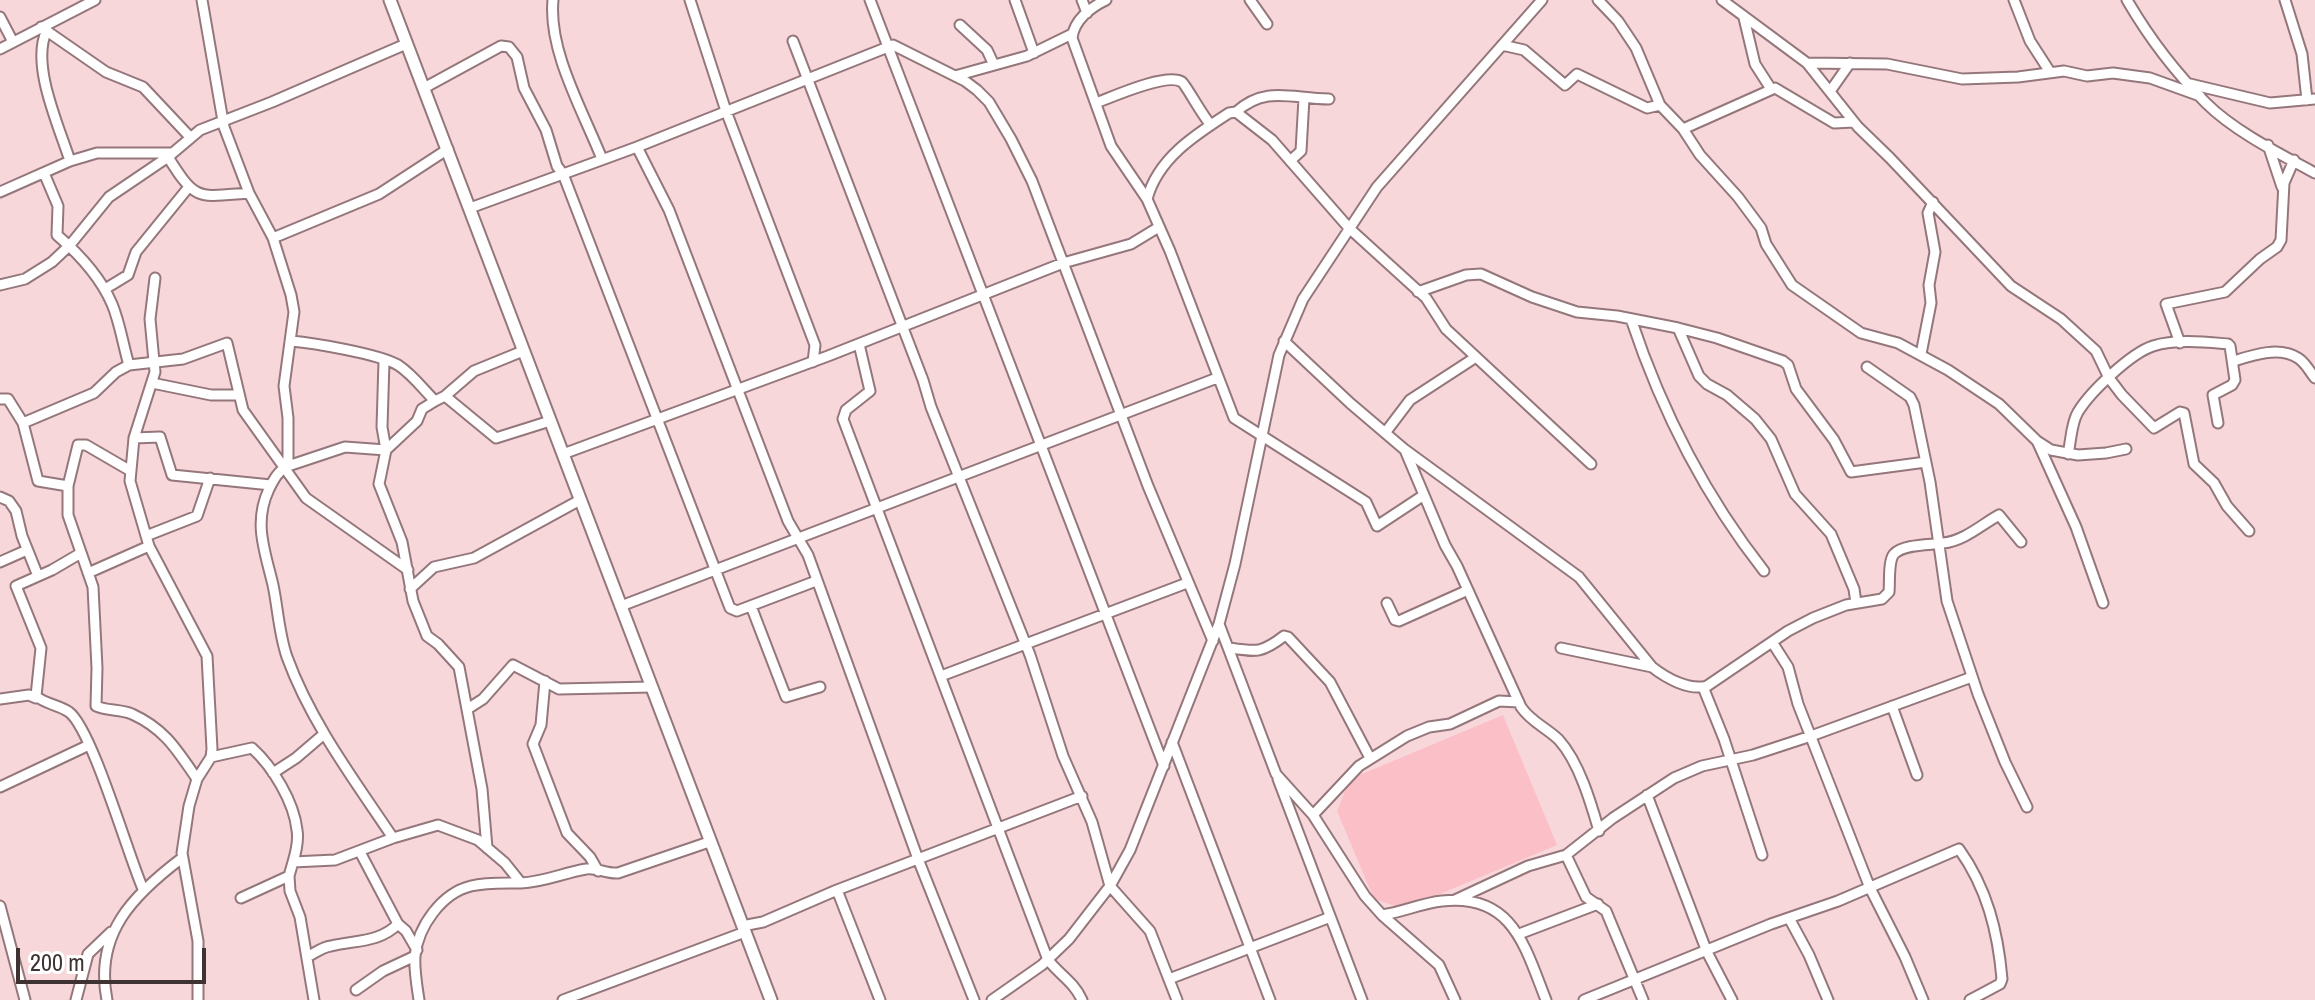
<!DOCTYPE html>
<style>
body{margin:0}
#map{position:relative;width:2315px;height:1000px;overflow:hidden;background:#f8d7db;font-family:"Archivo Narrow",sans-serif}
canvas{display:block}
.scale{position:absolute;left:16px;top:948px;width:190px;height:36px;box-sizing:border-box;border:4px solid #3e3233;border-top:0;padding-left:10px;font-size:24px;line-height:28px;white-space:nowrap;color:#3e3233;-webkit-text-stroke:6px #fff;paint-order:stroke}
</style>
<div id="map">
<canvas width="2315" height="1000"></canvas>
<div class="scale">200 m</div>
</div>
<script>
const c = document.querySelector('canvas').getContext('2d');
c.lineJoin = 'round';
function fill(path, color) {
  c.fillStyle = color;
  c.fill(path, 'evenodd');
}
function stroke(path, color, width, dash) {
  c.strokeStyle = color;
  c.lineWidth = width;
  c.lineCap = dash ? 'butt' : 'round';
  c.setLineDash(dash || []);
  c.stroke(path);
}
const green = new Path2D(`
 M 1503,715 L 1557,845 L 1404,909 L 1374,899 L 1337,811 L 1350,779 Z`);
const minor = new Path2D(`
 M 202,0 L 224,127 L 249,193 L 273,238 L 291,295 L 294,312 L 284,386 L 288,418 L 288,466 C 278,471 274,479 269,489 C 253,523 265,551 273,585 C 278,609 279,634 287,657 C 311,723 355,781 393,838
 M 553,0 C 548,51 583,111 602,159
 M 690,0 L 726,111 L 815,345 L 813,362
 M 870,0 L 1164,766
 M 1015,0 L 1034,53
 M 1082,0 L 1087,13
 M 1106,0 C 1091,7 1074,20 1072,38 L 1111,146 L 1147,199 L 1170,251 L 1234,418 L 1366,502 L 1377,526 L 1424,495
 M 1250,0 L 1267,24
 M 1598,0 L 1618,21 L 1636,48 L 1660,105 L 1683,129 L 1700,155 L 1738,197 L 1761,228 L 1766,244 L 1792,285 L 1861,333 L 1898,343 L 1948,370 L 1999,404 L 2037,441 L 2051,450 L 2078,455 L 2106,453 L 2126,449
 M 1722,0 L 1807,63 L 1858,127 L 1890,158 L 2011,286 L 2061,319 L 2096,351 L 2109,378 L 2122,395 L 2154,428 L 2180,412 L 2184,413 L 2194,464 L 2214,483 L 2227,506 L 2249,531
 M 2014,0 L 2030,41 L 2050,72
 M 2127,0 C 2148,36 2176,73 2206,103 C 2234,131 2280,154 2315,173
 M 2285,0 L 2302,54 L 2307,100
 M 0,17 L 13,42
 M 1744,18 L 1755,64 L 1771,89
 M 960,25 L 987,50 L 994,65
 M 41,27 L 106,72 L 143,87 L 190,137
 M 47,30 C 30,64 59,126 70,161
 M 793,41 L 923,380 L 931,407 L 1030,655 L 1063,756 L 1092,822 L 1110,886 L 1150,931 L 1177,1000
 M 1502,45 L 1524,50 L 1565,85 L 1577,74 L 1647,108 L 1660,105
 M 0,49 L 95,0
 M 1807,63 L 1887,64 L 1962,79 L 2018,77 L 2064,71 L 2087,76 L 2113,73 L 2150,78 L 2200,96
 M 955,76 L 1027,56 L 1072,34
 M 2190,84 L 2270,103 L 2315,99
 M 424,88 L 501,46 L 509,47 L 517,57 L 524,88 L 546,130 L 557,166 L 563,174 L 730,608 L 737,611 L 816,581
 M 1831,90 L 1850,63
 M 1096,103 C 1112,97 1167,72 1182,82 C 1186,85 1203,117 1211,125
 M 1236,112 C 1266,85 1292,99 1329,99
 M 1683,129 L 1775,88 L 1834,123 L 1854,122
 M 2268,145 L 2282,187
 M 637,147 L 893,45 L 965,81 L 977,90 L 989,102 L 1011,139 L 1032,181 L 1148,486 L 1213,641
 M 168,157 C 196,202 198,197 249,193
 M 1290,161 L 1301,151 L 1304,98
 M 44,173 L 58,206 L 57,235 C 79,254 100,276 112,304 C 120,323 123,345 129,365
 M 0,192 L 70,161 L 97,153 L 172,153
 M 1147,199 C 1158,158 1195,135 1229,113 L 1236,112 L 1272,140 L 1349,228 L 1426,298 L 1446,329 L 1591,464
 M 470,208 L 637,147 L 669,210 L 788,521 L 808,555 L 918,859 L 974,1000
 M 273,238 L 379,194 L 448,149
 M 155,278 L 150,319 L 155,372 L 134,438 L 130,481 L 149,546 L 207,656 L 212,749 L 211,757 L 197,779 L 189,806 L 182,853 L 198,941 L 198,1000
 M 0,285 L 25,279 L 52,262 L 70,245 L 109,197 L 168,157 L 200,130 L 272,102 L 406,44
 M 105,289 L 128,275 L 136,252 L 188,188
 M 1418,292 L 1466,275 L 1481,274 L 1532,297 L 1577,312 L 1617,316 L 1678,328 L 1717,338 L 1783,361 L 1788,365 L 1796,389 L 1834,440 L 1851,472 L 1926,462
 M 1631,319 C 1661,409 1705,496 1764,571
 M 1678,328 L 1699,376 L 1707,384 L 1727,395 L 1755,419 L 1771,439 L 1795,494 L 1831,534 L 1854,589 L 1856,603
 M 291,341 C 314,343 379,354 398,365 C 412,374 423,389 435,401 L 445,396 L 474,371 L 523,351
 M 1284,341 L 1350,403 L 1404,449 L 1579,577 L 1652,667 C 1666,678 1689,691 1707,686 L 1788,631 L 1813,618 L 1846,605 L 1882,599 L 1889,592 C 1890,583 1888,561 1894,554 C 1903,544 1930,545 1943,543 C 1964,541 1981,525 1999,515 L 2021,542
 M 2180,343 L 2166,304 L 2225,292 L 2260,259 L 2277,247 L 2281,240 L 2284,183 L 2294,160
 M 859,344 L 870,391 L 846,410 L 843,419 L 1048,960 C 1060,975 1074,982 1082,1000
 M 1921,354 L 1931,303 L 1929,285 L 1935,252 L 1928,213 L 1933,202
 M 2234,361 C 2253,355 2279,346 2298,358 C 2306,363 2309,371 2315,378
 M 1867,367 L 1910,397 L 1914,405 L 1930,482 L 1947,601 L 1978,694 L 2005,762 L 2027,807
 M 152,383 L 211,395 L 239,395
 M 445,396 L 496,438 L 550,421
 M 0,399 L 8,399 L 23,423 L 38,481 L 68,486 L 68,515 L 93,587 L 97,668 L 96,706 C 106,711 120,709 132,714 C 165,729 177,750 197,779
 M 435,401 L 422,409 L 417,421 L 386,450 L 379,484 L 402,542 L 413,601 L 427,636 L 438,644 L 459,667 L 482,789 L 487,848
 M 23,423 L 94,393 L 116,372 L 129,365 L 183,359 L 227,343 L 243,410 L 306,498 L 408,570
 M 1385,433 L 1410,400 L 1476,357
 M 134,438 L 160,437 L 172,475 L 271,485
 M 2038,443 L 2076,527 L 2103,603
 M 1405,450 L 1445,545 L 1457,566 L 1521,707 C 1531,722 1547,728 1559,740 C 1579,762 1591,803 1599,831
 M 563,454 L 828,356 L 1063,263 L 1131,244 L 1159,227
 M 2068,454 C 2071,442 2071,423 2078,412 C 2090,392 2131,353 2153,346 C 2176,339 2204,342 2228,344 L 2230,346 L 2235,380 L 2232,385 L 2213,395 L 2218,423
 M 288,466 L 345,447 L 386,450 L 382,427 L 384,361
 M 68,486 L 78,445 L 86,445 L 129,470
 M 0,497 L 9,501 L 16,511 L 22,536 L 38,576
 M 146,536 L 197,516 L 210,478
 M 81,553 L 52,570 L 16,586 L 41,648 L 36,696 C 45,704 59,705 69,712 C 92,729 128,855 143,889
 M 0,562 L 27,550
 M 88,573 L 149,546
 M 410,589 L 434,567 L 474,558 L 580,500
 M 1387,603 L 1395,620 L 1399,621 L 1468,590
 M 621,606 L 1217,378
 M 751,606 L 786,697 L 820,687
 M 1219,624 L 1276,774 L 1313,815 L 1365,896 L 1382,915 L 1439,965 L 1455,1000
 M 1772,642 L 1788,667 L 1798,704 L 1870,888 L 1905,957 L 1923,1000
 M 1230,648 C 1257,652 1262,653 1284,636 L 1288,637 L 1330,682 L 1370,758
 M 1561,648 L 1652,667
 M 941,676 L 1187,583
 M 545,681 L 541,725 L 533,744 L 567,833 L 590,857 L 598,871
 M 1703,687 L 1724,739 L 1762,855
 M 0,699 L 29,695 L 36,698
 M 1892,706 L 1917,775
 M 469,708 L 483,699 L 513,665 L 559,689 L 652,687
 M 1172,742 L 1270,1000
 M 211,757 L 252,748 C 273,767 294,802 297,830 C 299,841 296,852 293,862
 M 273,773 L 296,758 L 324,734
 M 1278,779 L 1362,1000
 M 0,787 L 89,745
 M 1647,795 L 1707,952 L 1732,1000
 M 1313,815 L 1359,766 L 1407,736 L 1429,727 L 1450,724 L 1499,701 L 1519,702
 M 360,852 L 398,924 L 406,931 L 417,950
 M 1566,855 L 1586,897 L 1606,911 L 1643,1000
 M 289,876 L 290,891 L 300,917 L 314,1000
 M 241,898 L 289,876 L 293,862 L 335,860 L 393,838 L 438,825 L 478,840 L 505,863 L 521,883 C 544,882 563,873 586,869 C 596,867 606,874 618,873 L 709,842
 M 1455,900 L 1528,866 L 1566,855 L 1613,818 L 1674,778 L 1702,766 L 1753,755 L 1811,736 L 1972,677
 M 0,906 L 25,1000
 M 1382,915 C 1403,912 1422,903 1442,901 C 1513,893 1525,947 1546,1000
 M 1789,918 L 1809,955 L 1828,1000
 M 742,926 L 763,922 L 837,890
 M 1519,934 L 1598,904
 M 307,957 C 315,953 322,947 331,946 C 355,940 379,943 398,924
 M 1169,979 L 1328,918
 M 356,990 L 383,971 L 415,956
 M 76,1000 L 88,954 L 111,932
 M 107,1000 C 94,934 133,895 182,858
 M 419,1000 C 417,986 414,971 415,956 C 418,926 442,893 471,886 C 487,882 504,883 521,883
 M 563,1000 L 745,932
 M 880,1000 L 837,890 L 1082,796
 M 992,1000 L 1042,965 L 1069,939 L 1110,886 L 1130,850 L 1219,624 L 1235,564 L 1279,355 L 1303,299 L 1377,187 L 1542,0
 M 1584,1000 L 1771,924 L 1838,901 L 1959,849 C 1987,888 1998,932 2002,979 L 2000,984 L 1970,1000`);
const major = new Path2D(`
 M 390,0 L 771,1000`);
fill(green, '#fbbfc7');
stroke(minor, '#94777b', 13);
stroke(major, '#94777b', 15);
stroke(minor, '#fff', 9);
stroke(major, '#fff', 11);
</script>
